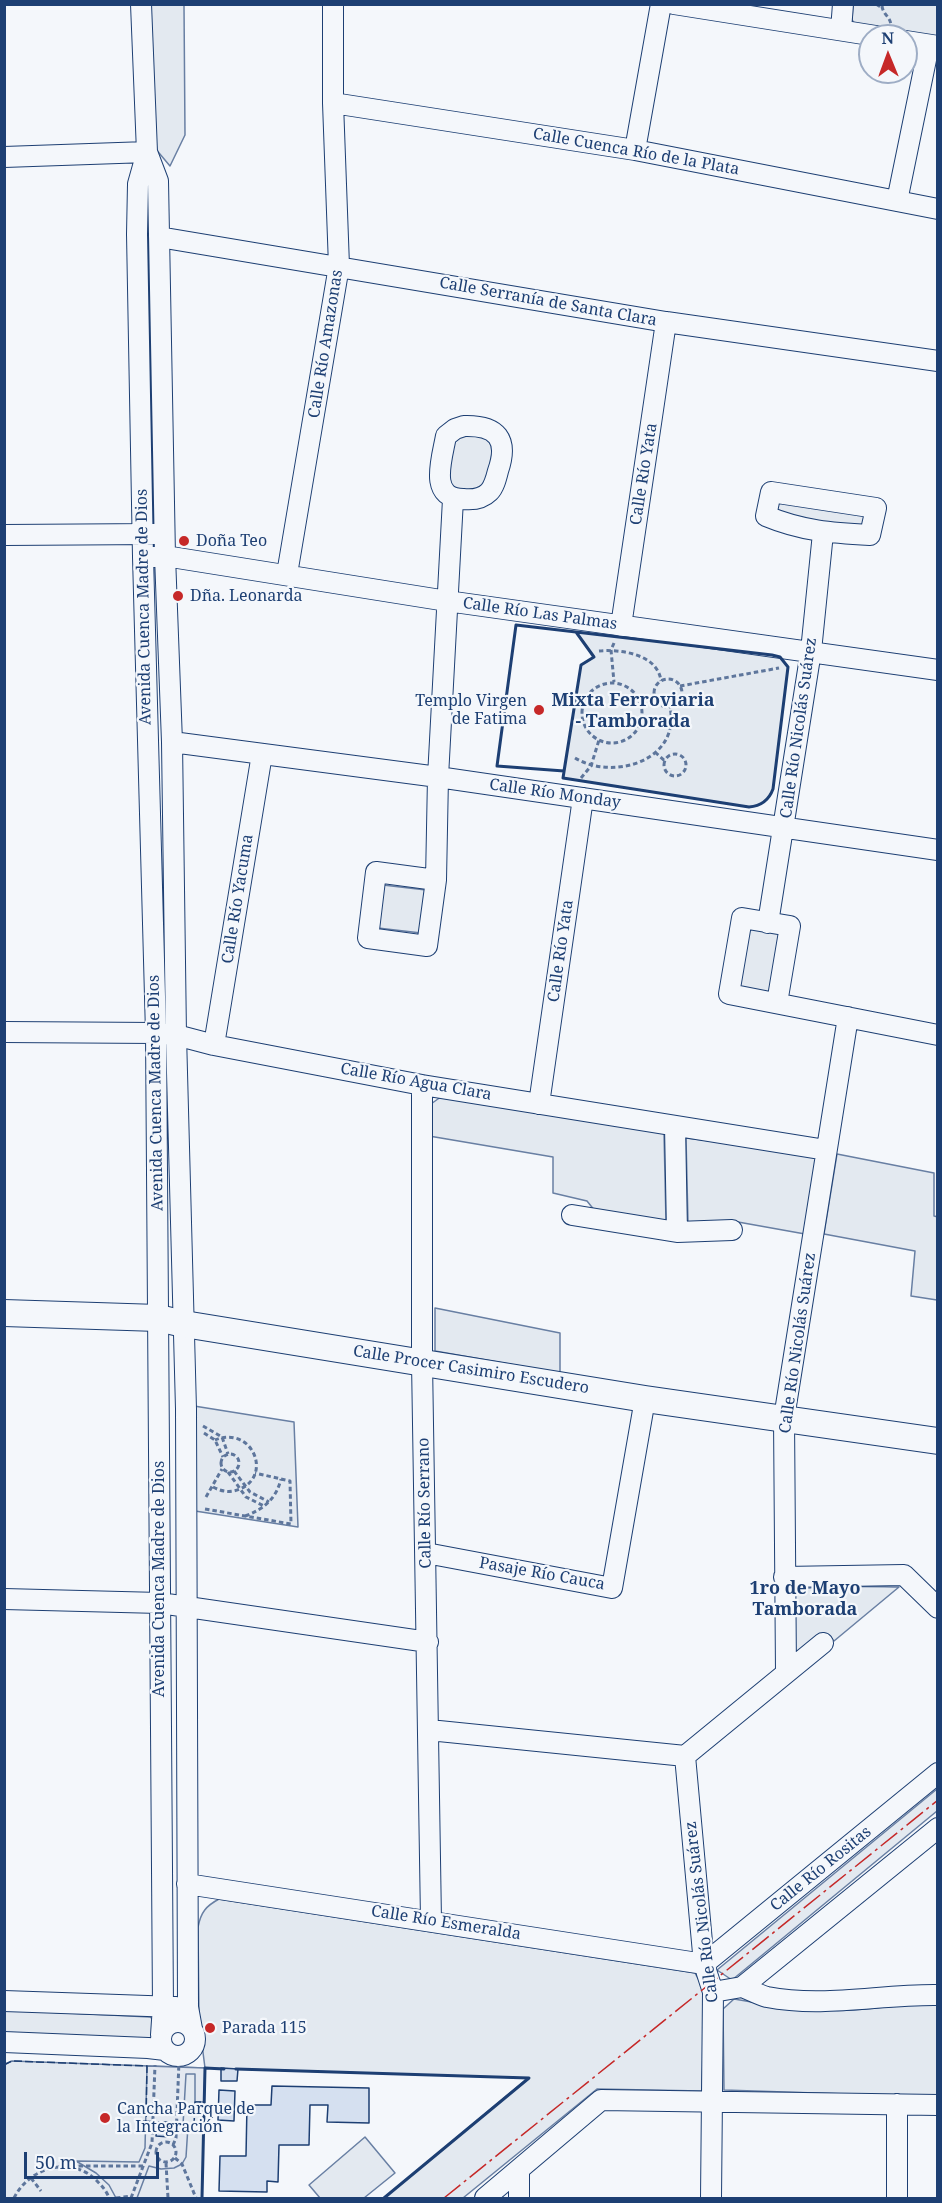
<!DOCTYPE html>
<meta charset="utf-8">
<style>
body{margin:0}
#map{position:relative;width:942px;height:2203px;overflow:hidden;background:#f4f7fb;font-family:"Noto Serif",serif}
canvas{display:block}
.frame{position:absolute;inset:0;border:6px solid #1d3f73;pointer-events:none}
.north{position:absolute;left:858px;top:24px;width:60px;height:60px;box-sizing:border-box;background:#f4f7fb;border:2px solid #9eadc5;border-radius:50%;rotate:359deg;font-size:16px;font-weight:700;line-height:24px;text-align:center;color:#1d3f73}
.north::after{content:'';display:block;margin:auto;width:21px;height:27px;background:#c62828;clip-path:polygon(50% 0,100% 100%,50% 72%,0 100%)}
.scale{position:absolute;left:24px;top:2152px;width:135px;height:27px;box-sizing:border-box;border:3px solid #1d3f73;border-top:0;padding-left:8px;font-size:18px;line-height:21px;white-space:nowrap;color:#1d3f73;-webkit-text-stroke:4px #f4f7fb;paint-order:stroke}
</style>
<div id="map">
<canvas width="942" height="2203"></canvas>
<div class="frame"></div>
<div class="north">N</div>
<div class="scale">50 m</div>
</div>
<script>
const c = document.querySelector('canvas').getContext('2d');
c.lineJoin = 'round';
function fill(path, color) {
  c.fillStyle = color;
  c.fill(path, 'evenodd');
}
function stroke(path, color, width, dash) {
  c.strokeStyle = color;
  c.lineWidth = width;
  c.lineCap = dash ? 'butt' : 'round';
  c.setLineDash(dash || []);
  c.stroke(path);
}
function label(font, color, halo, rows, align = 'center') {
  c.font = font + ' "Noto Serif",serif';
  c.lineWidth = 4.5;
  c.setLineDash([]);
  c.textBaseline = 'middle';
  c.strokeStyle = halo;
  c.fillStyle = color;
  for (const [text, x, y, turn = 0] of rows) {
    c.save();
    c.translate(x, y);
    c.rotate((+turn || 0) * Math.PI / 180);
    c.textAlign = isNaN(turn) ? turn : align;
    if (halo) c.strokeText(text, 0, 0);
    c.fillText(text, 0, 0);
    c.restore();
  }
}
const green = new Path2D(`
 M 150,5 L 184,5 L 185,135 L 170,166 L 154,147 Z
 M 853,5 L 937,5 L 937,36 L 931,38 L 858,28 L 852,20 Z
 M 464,432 L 494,440 L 488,482 L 473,493 L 450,488 L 446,472 L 451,439 Z
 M 776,500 L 869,513 L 865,529 L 822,526 L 773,512 Z
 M 576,632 L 772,655 L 780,657 L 788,667 L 773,789 C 769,800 760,806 749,807 L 563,778 L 581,665 L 594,657 Z
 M 383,885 L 426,890 L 421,933 L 378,928 Z
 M 748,927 L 784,934 L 773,993 L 737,987 Z
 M 442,1096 L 664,1133 L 666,1222 L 595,1211 L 587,1201 L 553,1193 L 553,1157 L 429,1136 L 431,1104 Z
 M 686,1138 L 818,1154 L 805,1234 L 738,1222 L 688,1223 Z
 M 837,1154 L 934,1173 L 934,1216 L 938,1217 L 937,1300 L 911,1296 L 915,1251 L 824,1234 Z
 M 435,1308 L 560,1333 L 560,1373 L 435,1351 Z
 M 194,1406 L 294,1422 L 298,1527 L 195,1511 Z
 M 899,1587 L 834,1641 L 829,1636 L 795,1661 L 795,1591 C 807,1584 881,1587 899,1587 Z
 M 937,1789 L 937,1811 L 732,1980 L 717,1970 Z
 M 219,1899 L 695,1973 L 705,1991 L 702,2091 L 597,2089 L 463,2198 L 384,2198 L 528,2078 L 205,2068 L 202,2198 L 5,2198 L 5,2064 L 12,2061 L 205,2068 L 199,2021 L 198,1927 C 201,1912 206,1906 219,1899 Z
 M 734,1999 C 774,2006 813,2012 854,2010 C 882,2008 909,2003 937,2004 L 937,2097 L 724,2090 L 723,2009 Z
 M 6,2010 L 150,2017 L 154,2020 L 154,2035 L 150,2039 L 5,2033 L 5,2011 Z
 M 365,2137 L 395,2173 L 364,2198 L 320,2198 L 309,2185 Z`);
const parking = new Path2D(`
 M 147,2066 L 205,2068 L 204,2102 L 195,2102 L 195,2074 L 186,2074 L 183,2125 L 188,2126 L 186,2157 L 182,2164 L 174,2168 L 161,2169 L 149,2166 L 137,2198 L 116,2198 L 109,2185 L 96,2173 L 76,2161 L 139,2162 L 145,2148 Z`);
const building = new Path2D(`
 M 221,2068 L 238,2069 L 237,2081 L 221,2081 Z
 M 272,2086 L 369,2088 L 369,2123 L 327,2122 L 328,2105 L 310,2105 L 309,2145 L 279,2145 L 278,2182 L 267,2181 L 267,2192 L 219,2191 L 220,2156 L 246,2156 L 247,2105 L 271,2105 Z
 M 219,2090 L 235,2091 L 234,2121 L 218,2120 Z
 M 143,2121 L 157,2122 L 157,2131 L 143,2130 Z
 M 157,2122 L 170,2122 L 170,2137 L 156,2136 Z
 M 170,2122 L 184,2123 L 184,2132 L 170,2131 Z`);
const path = new Path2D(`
 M 876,4 L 879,6 L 886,4
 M 882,6 C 883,15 891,17 891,26
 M 614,643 L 611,650 L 614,682
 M 599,651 C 620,649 658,654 661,681
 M654 693a14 14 0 1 1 28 0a14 14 0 1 1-28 0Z
 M582 713a30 30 0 1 1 60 0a30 30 0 1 1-60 0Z
 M 680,686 L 779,668
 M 655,752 L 665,761
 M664 765a11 11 0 1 1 22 0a11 11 0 1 1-22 0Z
 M 575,758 C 613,781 681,761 670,707
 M 581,778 L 591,766 L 599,740
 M 203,1426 L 222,1437 L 228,1454
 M 204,1433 L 215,1440 L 223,1457
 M221 1463a9 9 0 1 1 18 0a9 9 0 1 1-18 0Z
 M 234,1471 L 250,1492 L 269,1502
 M 228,1472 L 246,1497 L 264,1506
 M 213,1487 C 222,1492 231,1493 240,1489 C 273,1475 252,1425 215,1440
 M 206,1497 L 222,1469
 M 205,1509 L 291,1524 L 290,1481 L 255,1473
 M 245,1516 C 264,1509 276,1499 281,1479
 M156 2152a10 10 0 1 1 20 0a10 10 0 1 1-20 0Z
 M 173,2145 L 176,2138 L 179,2061
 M 175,2158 L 182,2164 L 196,2198
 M 166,2163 L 168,2198
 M 71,2166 L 144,2166
 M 31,2178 L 41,2191
 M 14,2198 C 30,2166 73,2155 98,2182 C 103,2187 107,2192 109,2198
 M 116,2198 L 132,2196
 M 131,2198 L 152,2143 L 155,2065`);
const minor = new Path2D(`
 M 141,4 L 147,152 L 138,184 L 137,234 L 143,557 L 156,1033 L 163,2006 L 161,2035
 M 674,4 L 876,36
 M 841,30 L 843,4
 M 906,41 L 938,46
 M 333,103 L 635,150 L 938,209
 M 635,150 L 661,4
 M 147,152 L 158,181 L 165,556 L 172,742 L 176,1035 L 186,1409 L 188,2007 L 192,2029
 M 4,157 L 147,152
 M 897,201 L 929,45
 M 159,237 L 666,322 L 938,361
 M 464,426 C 497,425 509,439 498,471 C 496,479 494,487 489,492 C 482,499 472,500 463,499 C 428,498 442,459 446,436 L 455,429 Z
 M 771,492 L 876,508 L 870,535 C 832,533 802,531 766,516 Z
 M 4,535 L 154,534
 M 154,557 L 165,556 L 447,601 L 938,670
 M 287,574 L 339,266 L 333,103 L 333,4
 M 621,626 L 666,322
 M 172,742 L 438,777 L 938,850
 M 376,872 L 436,880 L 427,946 L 368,938 Z
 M 436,880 L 438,777 L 453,499
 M 768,923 L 811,651 L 823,533
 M 777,1003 L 790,926 L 742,918 L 729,994 L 938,1035
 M 4,1032 L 156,1033 L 176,1035 L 214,1045 L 422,1085 L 826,1150
 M 214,1045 L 262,754
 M 422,1085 L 422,1362 L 431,1920
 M 539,1104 L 583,798
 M 675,1126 L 677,1232
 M 572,1215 L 677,1232 L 732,1230
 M 426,1553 L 612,1588 L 645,1399
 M 784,1577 L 904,1575 L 938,1608
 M 4,1599 L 160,1603 L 428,1642
 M 786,1673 L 784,1418 L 848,1017
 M 429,1730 L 685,1756
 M 685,1756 L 704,1964 L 713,1992 L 711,2198
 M 685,1756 L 823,1643
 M 187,1884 L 704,1964
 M 704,1964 L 938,1773
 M 742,1987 C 750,1990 759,1995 767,1997 C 824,2008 881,1994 938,1995
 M 713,1992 L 742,1987 L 938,1828
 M 4,2001 L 176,2007
 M161 2039a17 17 0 1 1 34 0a17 17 0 1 1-34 0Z
 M 4,2042 L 148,2048 L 165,2050
 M 519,2171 L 519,2198
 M 485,2198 L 601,2100 L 938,2105
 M 897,2198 L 897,2104`);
const major = new Path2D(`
 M 4,1313 L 158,1318 L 184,1324 L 645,1399 L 938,1441`);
const fence = new Path2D(`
 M 4,2065 L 12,2061 L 147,2066 L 146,2123
 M 183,2126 L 194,2126 L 195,2102 L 204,2102`);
const wall = new Path2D(`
 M 516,625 L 576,632 L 594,657 L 581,665 L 564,771 L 497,766 Z
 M 576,632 L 772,655 L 780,657 L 788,667 L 773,789 C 769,800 761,806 749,807 L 563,778 L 581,665 L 594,657 Z
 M 236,2069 L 529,2078 L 384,2198
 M 202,2198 L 205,2068 L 224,2069`);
const power = new Path2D(`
 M 444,2198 L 938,1800`);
const markers = [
 [184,541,6,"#c62828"],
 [178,596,6,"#c62828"],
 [539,710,6,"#c62828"],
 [210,2028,6,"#c62828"],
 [105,2118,6,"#c62828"]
];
const streetNames = [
 ["Calle Cuenca Río de la Plata",636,152,10],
 ["Calle Serranía de Santa Clara",548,302,10],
 ["Calle Río Amazonas",326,344,-81],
 ["Calle Río Yata",644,474,-81],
 ["Avenida Cuenca Madre de Dios",144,607,-91],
 ["Calle Río Las Palmas",540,614,8],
 ["Calle Río Nicolás Suárez",799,728,-82],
 ["Calle Río Monday",555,794,8],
 ["Calle Río Yacuma",238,899,-81],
 ["Calle Río Yata",561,951,-82],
 ["Calle Río Agua Clara",416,1082,10],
 ["Avenida Cuenca Madre de Dios",156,1093,-91],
 ["Calle Río Nicolás Suárez",798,1343,-82],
 ["Calle Procer Casimiro Escudero",471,1370,9],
 ["Calle Río Serrano",425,1503,-91],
 ["Pasaje Río Cauca",542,1574,10],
 ["Avenida Cuenca Madre de Dios",159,1579,-90],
 ["Calle Río Rositas",821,1869,-39],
 ["Calle Río Nicolás Suárez",702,1912,-97],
 ["Calle Río Esmeralda",446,1923,9]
];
const poiNames = [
 ["Doña Teo",196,541],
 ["Dña. Leonarda",190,596],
 ["Templo Virgen",527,701,"right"],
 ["de Fatima",527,719,"right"],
 ["Parada 115",222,2028],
 ["Cancha Parque de",117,2109],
 ["la Integración",117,2127]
];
const neighbourhoodNames = [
 ["Mixta Ferroviaria",633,701],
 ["- Tamborada",633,722],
 ["1ro de Mayo",805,1589],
 ["Tamborada",805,1610]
];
fill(green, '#e3e9f0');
stroke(green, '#687fa3', 1.5);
fill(parking, '#e3e8f0');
stroke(parking, '#687fa3', 1.5);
fill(building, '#d5e0f0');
stroke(building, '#1d3f73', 1.5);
stroke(minor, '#1d3f73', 22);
stroke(major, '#1d3f73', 28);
stroke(path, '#5e769c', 3, [4.5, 3]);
stroke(minor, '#f4f7fb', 20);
stroke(major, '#f4f7fb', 26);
stroke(fence, '#1d3f73', 1.5, [8, 3]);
stroke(wall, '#1d3f73', 3);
stroke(power, '#c62828', 1.5, [21, 4.5, 3, 4.5]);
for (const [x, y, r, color] of markers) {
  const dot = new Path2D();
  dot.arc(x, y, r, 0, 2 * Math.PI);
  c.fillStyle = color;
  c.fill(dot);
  stroke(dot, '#f4f7fb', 2);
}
label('16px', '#1d3f73', '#f4f7fb', streetNames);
label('16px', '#1d3f73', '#f4f7fb', poiNames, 'left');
label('bold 18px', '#1d3f73', '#f4f7fb', neighbourhoodNames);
</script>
